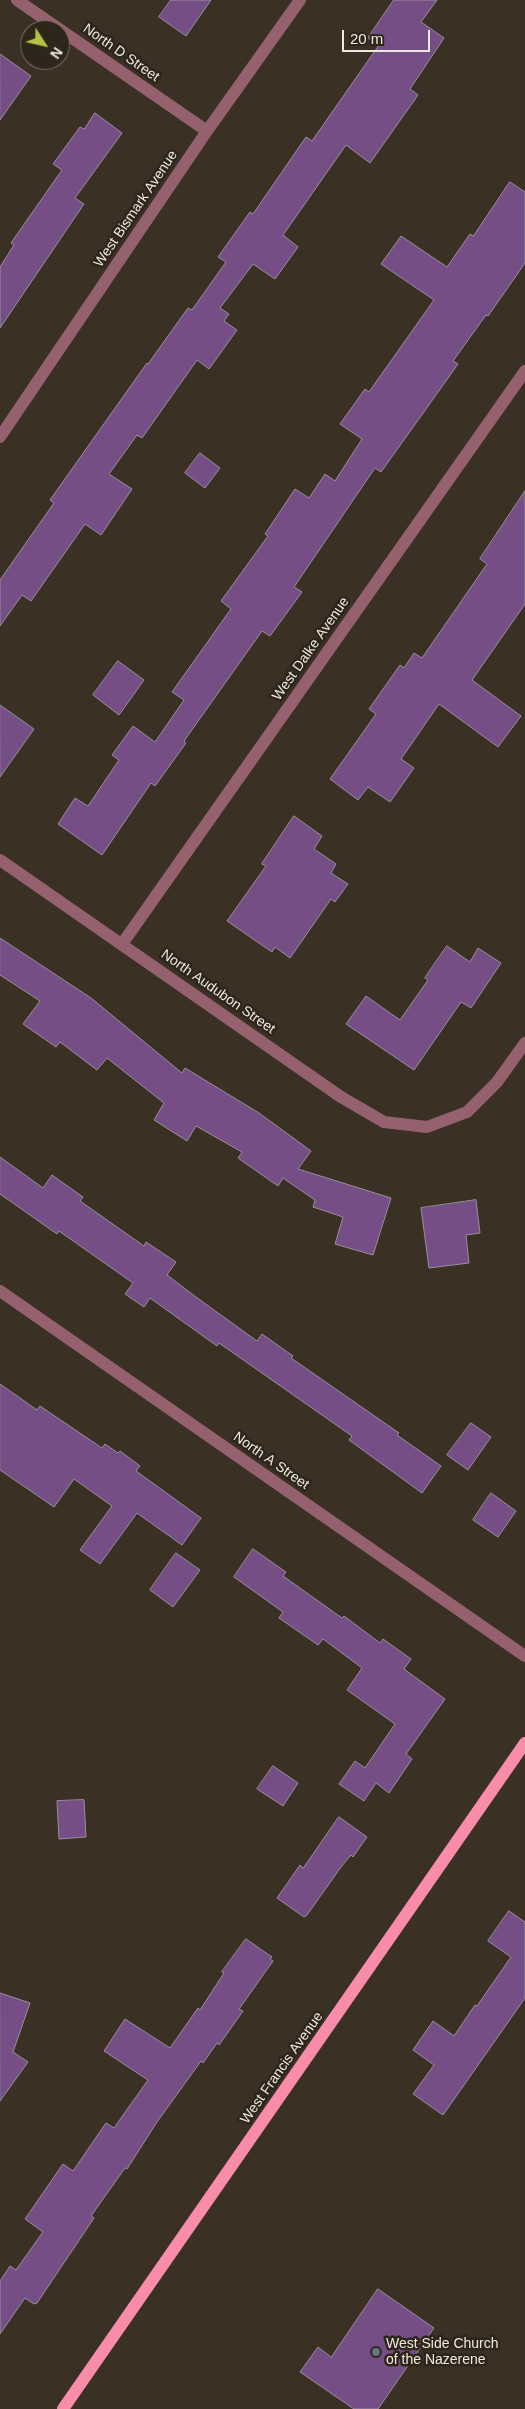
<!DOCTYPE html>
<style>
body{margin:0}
#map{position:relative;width:525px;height:2409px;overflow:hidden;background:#3a3024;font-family:Arial,sans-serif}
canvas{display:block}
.north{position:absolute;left:20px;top:20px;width:50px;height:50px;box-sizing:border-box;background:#2f261b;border:1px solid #7c746a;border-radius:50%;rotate:125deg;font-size:14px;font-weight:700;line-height:20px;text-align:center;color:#efe8e1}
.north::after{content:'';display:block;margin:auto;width:18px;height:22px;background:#b7c148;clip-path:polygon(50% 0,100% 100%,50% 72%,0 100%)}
.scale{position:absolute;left:342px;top:30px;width:88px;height:22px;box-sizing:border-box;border:2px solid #efe8e1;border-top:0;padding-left:6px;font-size:15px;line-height:18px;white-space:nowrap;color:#efe8e1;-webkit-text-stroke:4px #2f261b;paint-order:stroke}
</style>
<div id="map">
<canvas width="525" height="2409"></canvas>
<div class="north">N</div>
<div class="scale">20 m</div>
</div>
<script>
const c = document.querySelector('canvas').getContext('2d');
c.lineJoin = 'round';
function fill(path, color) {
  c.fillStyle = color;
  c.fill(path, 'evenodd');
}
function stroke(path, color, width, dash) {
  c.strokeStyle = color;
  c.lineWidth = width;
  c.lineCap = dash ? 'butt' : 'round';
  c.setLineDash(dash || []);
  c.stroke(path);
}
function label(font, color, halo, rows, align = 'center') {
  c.font = font + ' Arial,sans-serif';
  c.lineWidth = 5;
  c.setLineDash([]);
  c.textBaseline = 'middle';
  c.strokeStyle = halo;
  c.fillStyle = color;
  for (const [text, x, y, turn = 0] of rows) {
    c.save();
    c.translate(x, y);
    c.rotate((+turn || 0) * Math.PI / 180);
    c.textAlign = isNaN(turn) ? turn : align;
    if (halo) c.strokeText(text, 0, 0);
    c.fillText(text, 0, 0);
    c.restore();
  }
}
const building = new Path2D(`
 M 171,0 L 211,0 L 186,36 L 159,17 Z
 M 394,0 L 437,0 L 421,22 L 444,38 L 410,89 L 418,95 L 370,163 L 346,145 L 283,235 L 298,247 L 275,279 L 253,264 L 220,308 L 229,314 L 224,321 L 237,330 L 209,369 L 197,360 L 142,438 L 137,435 L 109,474 L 132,489 L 101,535 L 85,524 L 31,601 L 22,595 L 0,626 L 0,580 L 54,503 L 50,500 L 147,363 L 148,364 L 188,308 L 192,310 L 226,262 L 218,257 L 250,212 L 253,214 L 306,137 L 312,141 L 379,45 L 368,38 Z
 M 0,54 L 31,76 L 0,120 Z
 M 95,113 L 122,133 L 75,198 L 84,204 L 0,328 L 0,267 L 14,245 L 11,243 L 62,170 L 53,164 L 80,127 L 84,129 Z
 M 510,182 L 525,192 L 525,263 L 488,316 L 486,315 L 453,361 L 458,364 L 426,409 L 381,472 L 375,468 L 294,587 L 302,592 L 270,636 L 262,631 L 184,741 L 186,743 L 155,786 L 151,783 L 102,855 L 58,824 L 75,798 L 88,806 L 119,760 L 112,755 L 133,726 L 155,742 L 184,700 L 172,692 L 231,609 L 221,601 L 268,536 L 265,534 L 295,489 L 309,498 L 325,474 L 335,481 L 362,439 L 340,424 L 365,389 L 369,392 L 434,300 L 381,264 L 401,236 L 447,267 L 470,234 L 473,236 Z
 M 200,453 L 220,468 L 205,488 L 185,473 Z
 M 525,491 L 525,604 L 472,680 L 521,716 L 498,747 L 439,704 L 401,759 L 414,768 L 390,802 L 368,787 L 358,800 L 330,779 L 376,714 L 369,709 L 400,665 L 404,668 L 414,653 L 422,658 L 487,564 L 480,559 Z
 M 118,661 L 144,680 L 119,715 L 93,695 Z
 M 0,705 L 34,729 L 0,777 Z
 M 294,816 L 322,836 L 314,849 L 336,864 L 331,873 L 348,884 L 335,902 L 331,899 L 290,958 L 275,947 L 272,952 L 227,921 L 266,866 L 262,864 Z
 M 0,938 L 91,998 L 182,1073 L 185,1068 L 259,1113 L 311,1151 L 298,1169 L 391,1198 L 373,1255 L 335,1244 L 343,1217 L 313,1207 L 315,1200 L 283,1178 L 278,1186 L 238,1158 L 242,1152 L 196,1126 L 187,1141 L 154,1120 L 164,1103 L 107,1058 L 97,1070 L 60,1042 L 56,1047 L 23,1024 L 40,1001 L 0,975 Z
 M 447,946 L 470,962 L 478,948 L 501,963 L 471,1008 L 461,1002 L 414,1070 L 346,1024 L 366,996 L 400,1020 L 428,980 L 425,978 Z
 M 0,1157 L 43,1188 L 52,1175 L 83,1197 L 80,1201 L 144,1246 L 146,1242 L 176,1262 L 167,1275 L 196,1297 L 257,1341 L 262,1334 L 293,1356 L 291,1358 L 399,1433 L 397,1435 L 441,1466 L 422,1493 L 349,1440 L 352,1436 L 219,1343 L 217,1346 L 150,1298 L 144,1307 L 125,1294 L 133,1283 L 59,1231 L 57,1234 L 0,1194 Z
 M 476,1200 L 480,1233 L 466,1235 L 469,1263 L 429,1268 L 421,1208 Z
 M 0,1384 L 37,1410 L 40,1406 L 102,1448 L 105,1444 L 118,1453 L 120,1451 L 140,1466 L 136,1471 L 201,1518 L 182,1545 L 137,1513 L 100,1564 L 80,1550 L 112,1506 L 74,1479 L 54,1507 L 0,1470 Z
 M 471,1423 L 491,1437 L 468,1470 L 447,1455 Z
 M 491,1493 L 516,1511 L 498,1537 L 473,1520 Z
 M 253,1549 L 286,1572 L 283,1576 L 342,1618 L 344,1616 L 380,1643 L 383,1639 L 411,1659 L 404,1669 L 445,1699 L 406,1754 L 412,1759 L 389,1793 L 376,1783 L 364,1801 L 339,1784 L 355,1761 L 365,1768 L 395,1724 L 347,1690 L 362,1668 L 323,1639 L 318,1645 L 279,1618 L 283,1612 L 234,1577 Z
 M 176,1553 L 200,1570 L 173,1607 L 150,1590 Z
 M 273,1766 L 298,1783 L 283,1806 L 257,1789 Z
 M 84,1800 L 86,1837 L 59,1839 L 57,1801 Z
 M 339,1817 L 367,1837 L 353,1857 L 351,1855 L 341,1867 L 307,1915 L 304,1917 L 277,1898 L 300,1865 L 303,1868 Z
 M 509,1911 L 525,1922 L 525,1998 L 443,2115 L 413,2094 L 434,2065 L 413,2050 L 433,2021 L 454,2036 L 475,2005 L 477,2006 L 511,1957 L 488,1941 Z
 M 246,1939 L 272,1957 L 270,1959 L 273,1961 L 239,2009 L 243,2011 L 219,2045 L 217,2043 L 203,2063 L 201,2061 L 157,2122 L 127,2169 L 125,2168 L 91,2216 L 94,2218 L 37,2303 L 34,2304 L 25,2298 L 0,2334 L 0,2281 L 10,2266 L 16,2270 L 43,2232 L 25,2219 L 63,2164 L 73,2171 L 106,2123 L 114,2128 L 148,2080 L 104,2051 L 125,2019 L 170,2048 L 198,2008 L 200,2010 L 224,1973 L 222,1972 Z
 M 0,1993 L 30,2003 L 13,2052 L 28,2062 L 0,2101 Z
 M 378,2289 L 434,2328 L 378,2409 L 354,2409 L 300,2372 L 318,2347 L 331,2357 Z`);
const minor = new Path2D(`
 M 17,0 L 207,131
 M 0,437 L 207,131 L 300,0
 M 0,860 L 341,1097 L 384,1122 L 427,1127 L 467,1112 L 497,1082 L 525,1043
 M 122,944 L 525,371`);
const tertiary = new Path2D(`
 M 0,1291 L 525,1656`);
const primary = new Path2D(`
 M 63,2409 L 525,1743`);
const markers = [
 [376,2352,5,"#6b7280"]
];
const streetNames = [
 ["North D Street",121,53,35],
 ["West Bismark Avenue",136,209,-56],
 ["West Dalke Avenue",311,649,-55],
 ["North Audubon Street",218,992,35],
 ["North A Street",271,1461,35],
 ["West Francis Avenue",282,2068,-55]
];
const poiNames = [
 ["West Side Church",386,2344],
 ["of the Nazerene",386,2360]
];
fill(building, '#754e86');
stroke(building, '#998f9e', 1);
stroke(minor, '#96616e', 12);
stroke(tertiary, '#96616e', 12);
stroke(primary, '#f88ca9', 12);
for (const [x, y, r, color] of markers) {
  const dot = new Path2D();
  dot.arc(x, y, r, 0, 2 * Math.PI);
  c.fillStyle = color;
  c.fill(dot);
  stroke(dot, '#2f261b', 2);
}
label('14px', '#efe8e1', '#2f261b', streetNames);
label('14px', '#efe8e1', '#2f261b', poiNames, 'left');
</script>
